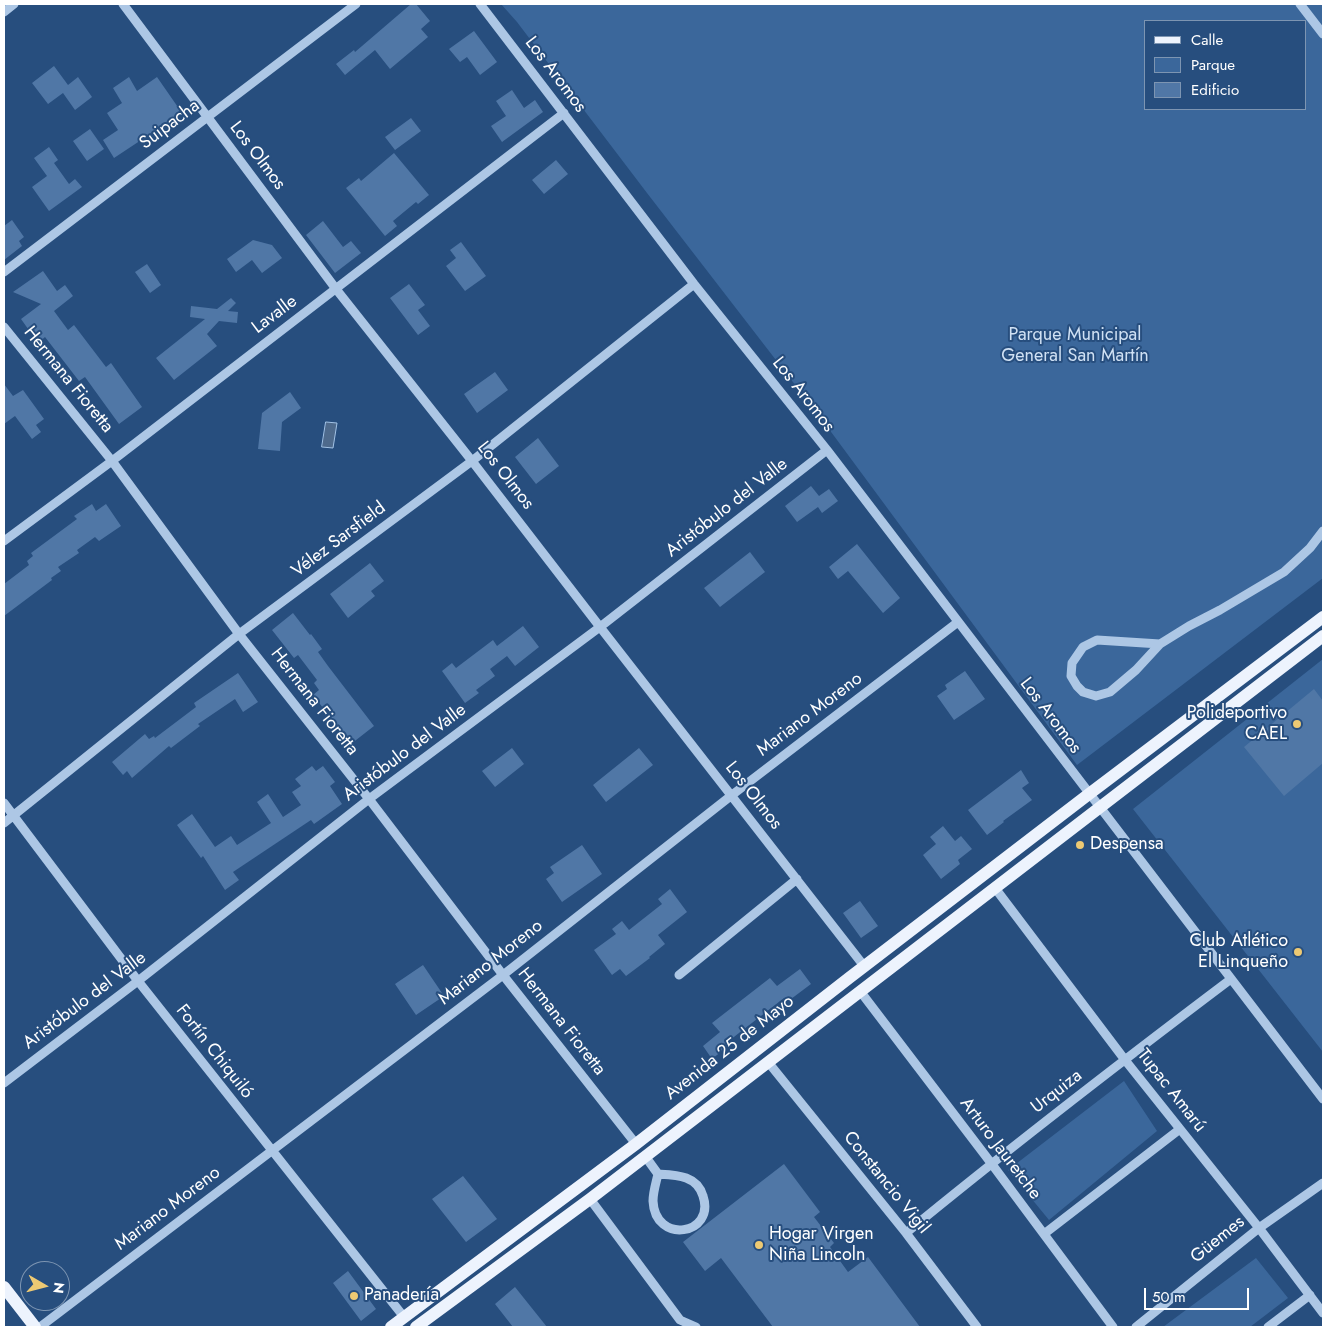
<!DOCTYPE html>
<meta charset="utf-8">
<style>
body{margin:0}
#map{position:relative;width:1327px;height:1331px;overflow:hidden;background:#274e7e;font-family:Jost,sans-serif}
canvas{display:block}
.frame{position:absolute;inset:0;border:5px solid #fff;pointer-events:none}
.legend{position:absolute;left:1144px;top:20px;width:162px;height:90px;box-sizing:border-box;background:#274e7e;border:1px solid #7d95b2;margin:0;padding:6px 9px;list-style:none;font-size:15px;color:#fff}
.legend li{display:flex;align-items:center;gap:10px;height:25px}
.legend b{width:25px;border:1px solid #7d95b2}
.north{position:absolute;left:20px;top:1261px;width:50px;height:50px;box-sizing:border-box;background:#274e7e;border:1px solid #7d95b2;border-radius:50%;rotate:98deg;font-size:14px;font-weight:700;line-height:20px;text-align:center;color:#fff}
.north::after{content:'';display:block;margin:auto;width:18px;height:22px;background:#edc973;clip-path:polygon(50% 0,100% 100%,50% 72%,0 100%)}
.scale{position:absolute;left:1144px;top:1288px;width:105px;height:22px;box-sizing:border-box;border:2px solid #fff;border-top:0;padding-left:6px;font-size:15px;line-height:18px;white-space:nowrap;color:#fff;-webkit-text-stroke:4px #274e7e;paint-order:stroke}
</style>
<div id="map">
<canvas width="1327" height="1331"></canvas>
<div class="frame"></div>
<ul class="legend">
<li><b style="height:6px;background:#edf3fd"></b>Calle</li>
<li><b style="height:14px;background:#3b679b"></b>Parque</li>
<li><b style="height:14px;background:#5077a6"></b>Edificio</li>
</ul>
<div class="north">N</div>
<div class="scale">50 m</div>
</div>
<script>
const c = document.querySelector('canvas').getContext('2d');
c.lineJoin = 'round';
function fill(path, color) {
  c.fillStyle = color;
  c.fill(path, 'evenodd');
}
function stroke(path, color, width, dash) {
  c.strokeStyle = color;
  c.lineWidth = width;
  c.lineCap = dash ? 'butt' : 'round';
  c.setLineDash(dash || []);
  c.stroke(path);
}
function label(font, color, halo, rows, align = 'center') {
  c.font = font + ' Jost,sans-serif';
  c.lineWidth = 4;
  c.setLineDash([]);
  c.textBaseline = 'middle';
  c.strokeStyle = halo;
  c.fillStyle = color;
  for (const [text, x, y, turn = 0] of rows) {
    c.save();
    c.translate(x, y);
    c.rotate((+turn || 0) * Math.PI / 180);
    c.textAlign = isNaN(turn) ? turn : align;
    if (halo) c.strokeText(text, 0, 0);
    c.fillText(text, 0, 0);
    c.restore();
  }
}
const green = new Path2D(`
 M 501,4 L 1323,4 L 1323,578 L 1077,765 L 823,421 L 647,193 L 517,22 ZM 1146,21 L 1306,21 L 1306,109 L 1146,109 Z
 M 1323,659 L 1323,1052 L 1133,809 Z
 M 1124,1081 L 1157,1131 L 1049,1220 L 1008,1170 Z
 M 1256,1258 L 1288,1298 L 1250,1327 L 1163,1327 Z`);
const water = new Path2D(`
 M 326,422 L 337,423 L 333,448 L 322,447 Z`);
const building = new Path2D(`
 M 411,4 L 416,4 L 430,21 L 421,29 L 428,37 L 390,69 L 375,50 L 345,75 L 336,64 L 354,50 L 355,52 Z
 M 474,31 L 497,62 L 480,75 L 467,57 L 460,62 L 449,49 Z
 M 54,66 L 68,85 L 78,77 L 92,97 L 75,110 L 63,93 L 48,104 L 32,83 Z
 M 129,77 L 137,91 L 157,77 L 182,113 L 114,158 L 103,140 L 118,130 L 107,113 L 122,103 L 113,88 Z
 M 512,90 L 524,108 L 535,100 L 543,112 L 502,142 L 491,126 L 506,116 L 496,101 Z
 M 411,118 L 421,131 L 395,150 L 385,137 Z
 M 90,129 L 104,149 L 87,161 L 73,141 Z
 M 49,147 L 58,160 L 54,163 L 69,184 L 75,179 L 82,187 L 49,211 L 32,187 L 47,176 L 34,158 Z
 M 394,153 L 429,195 L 418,204 L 416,202 L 393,221 L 397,226 L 385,236 L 346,188 L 359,178 L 361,181 Z
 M 556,160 L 568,174 L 544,194 L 532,180 Z
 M 12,220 L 24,237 L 19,241 L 22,246 L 4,260 L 4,226 Z
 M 323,221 L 343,247 L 351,241 L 361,253 L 335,273 L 306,235 Z
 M 253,240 L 272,245 L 282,258 L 262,273 L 252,260 L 236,272 L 227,259 Z
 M 461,242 L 486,276 L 465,291 L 446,266 L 456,258 L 450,250 Z
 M 147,264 L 161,285 L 150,293 L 135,272 Z
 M 43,271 L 57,291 L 65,285 L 73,296 L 54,311 L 68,330 L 74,325 L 106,367 L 111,363 L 142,407 L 119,424 L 85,377 L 79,381 L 45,337 L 38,343 L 21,319 L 41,304 L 13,292 Z
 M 409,284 L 425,305 L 418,310 L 430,326 L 418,335 L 390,298 Z
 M 231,298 L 236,303 L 228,311 L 238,312 L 237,323 L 219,321 L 207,334 L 217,346 L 174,380 L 156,358 L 205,319 L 190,317 L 191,306 L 217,309 Z
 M 495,372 L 508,390 L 477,413 L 464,394 Z
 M 4,384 L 13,396 L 23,390 L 44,419 L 36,425 L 41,432 L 32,439 L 15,416 L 4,424 Z
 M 290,392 L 301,408 L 282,422 L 280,451 L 258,449 L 262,413 Z
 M 538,438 L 559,466 L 536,484 L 515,457 Z
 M 811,486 L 819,496 L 829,489 L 838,501 L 822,513 L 818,507 L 797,522 L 785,506 Z
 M 92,504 L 96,511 L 106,504 L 121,526 L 99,541 L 95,537 L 77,550 L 79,553 L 58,567 L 61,571 L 51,578 L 52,580 L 4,616 L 4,584 L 29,565 L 27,561 L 33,556 L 31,553 L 77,519 L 74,516 Z
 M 857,544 L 900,598 L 883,613 L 848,571 L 838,579 L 829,567 Z
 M 750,552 L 765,572 L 720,607 L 704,588 Z
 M 370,563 L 384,581 L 371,591 L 375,596 L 348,618 L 330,594 Z
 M 293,613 L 310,635 L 311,634 L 322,649 L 318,652 L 328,666 L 374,726 L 351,744 L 313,695 L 319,690 L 314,683 L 317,680 L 298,655 L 294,658 L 272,630 Z
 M 523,626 L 539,647 L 515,666 L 507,656 L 490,669 L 495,676 L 476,690 L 479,693 L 465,703 L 442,671 L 452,663 L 456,668 L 493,640 L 497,646 Z
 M 965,671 L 985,699 L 954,720 L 937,696 L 947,689 L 945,685 Z
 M 238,673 L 258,702 L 243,712 L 235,699 L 198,724 L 200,726 L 171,748 L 169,746 L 132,778 L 127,771 L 123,775 L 112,762 L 145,734 L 149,739 L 154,736 L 155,738 L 196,707 L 194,703 Z
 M 1314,689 L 1323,701 L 1323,763 L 1284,796 L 1244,747 Z
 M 512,748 L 524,764 L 495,787 L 482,771 Z
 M 639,748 L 653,765 L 606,802 L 593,785 Z
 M 312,766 L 316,771 L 323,766 L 335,782 L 330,786 L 342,804 L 314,824 L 311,820 L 233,872 L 239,880 L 225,890 L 203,856 L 201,858 L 177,825 L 192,814 L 215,847 L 231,836 L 237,845 L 271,823 L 257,802 L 268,794 L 283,817 L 301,805 L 292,792 L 301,786 L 295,779 Z
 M 1021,770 L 1029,783 L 1022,788 L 1032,800 L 1003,821 L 1004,822 L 987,835 L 968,810 Z
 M 943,826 L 955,841 L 961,836 L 972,849 L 958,860 L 960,864 L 941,879 L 923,855 L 936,844 L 930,837 Z
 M 582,845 L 602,874 L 562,902 L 546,879 L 554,873 L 550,867 Z
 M 670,889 L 687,912 L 658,935 L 665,944 L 649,957 L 650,958 L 626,976 L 620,969 L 612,975 L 594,950 L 616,934 L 612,929 L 622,921 L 629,930 L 662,904 L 658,899 Z
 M 860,901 L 878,926 L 861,938 L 843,913 Z
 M 423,965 L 444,996 L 416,1015 L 395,984 Z
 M 800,969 L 811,984 L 787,1002 L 784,998 L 730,1040 L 732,1043 L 712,1059 L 703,1046 L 720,1032 L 712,1023 L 770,978 L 777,986 Z
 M 784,1164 L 820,1212 L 814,1217 L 834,1243 L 830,1247 L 848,1272 L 868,1257 L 920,1327 L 773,1327 L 721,1258 L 705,1271 L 683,1242 Z
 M 463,1176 L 497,1219 L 466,1242 L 432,1199 Z
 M 348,1271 L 376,1309 L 361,1321 L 333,1283 Z
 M 515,1287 L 547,1327 L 513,1327 L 495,1304 Z`);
const minor = new Path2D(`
 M 123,4 L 336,289 L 472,461 L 600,627 L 864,966
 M 480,4 L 694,284 L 827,450 L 1323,1099
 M 1300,4 L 1323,34
 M 4,12 L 14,4
 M 4,272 L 356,4
 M 4,327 L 112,461 L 239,634 L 369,799 L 503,975 L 636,1144
 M 4,541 L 112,461 L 564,113
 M 1160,644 L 1097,640 L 1083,647 L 1072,663 L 1071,676 L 1077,686 L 1083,692 L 1096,696 L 1110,692 L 1136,670 L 1160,644 L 1189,626 L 1220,610 L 1284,572 L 1310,548 L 1323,531
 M 4,803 L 138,981 L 404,1317
 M 4,823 L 239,634 L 472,461 L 694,284
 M 995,888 L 1125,1060 L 1259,1228 L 1323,1313
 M 679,975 L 797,879
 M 860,991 L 991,1163 L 1113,1327
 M 768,1062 L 906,1233 L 977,1327
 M 4,1083 L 138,981 L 369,799 L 600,627 L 827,450
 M 645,1156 L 658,1174 C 676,1175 697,1175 703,1196 C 716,1235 655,1245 653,1201 C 653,1192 656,1183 658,1174
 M 590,1199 L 680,1320 L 696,1327
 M 906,1233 C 1012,1146 1121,1062 1231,979
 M 1044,1234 L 1180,1129
 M 40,1327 L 503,975 L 732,795 L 958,622
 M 1136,1327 L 1259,1228 L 1323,1183
 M 1268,1327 L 1310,1295`);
const major = new Path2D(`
 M 4,1287 L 35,1327
 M 391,1327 L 636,1144 L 849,978 L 1089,794 L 1323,617
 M 416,1327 L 590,1199 L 1323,636`);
const markers = [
 [1297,724,5,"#edc973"],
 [1080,845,5,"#edc973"],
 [1298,952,5,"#edc973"],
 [759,1245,5,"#edc973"],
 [354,1296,5,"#edc973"]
];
const streetNames = [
 ["Los Aromos",555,75,53],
 ["Suipacha",170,125,-37],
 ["Los Olmos",257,156,53],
 ["Lavalle",275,315,-37],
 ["Hermana Fioretta",68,380,51],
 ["Los Aromos",803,395,52],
 ["Los Olmos",505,476,52],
 ["Aristóbulo del Valle",727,508,-38],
 ["Vélez Sarsfield",339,540,-37],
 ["Hermana Fioretta",314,702,52],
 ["Mariano Moreno",810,715,-37],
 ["Los Aromos",1050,716,53],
 ["Aristóbulo del Valle",405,753,-37],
 ["Los Olmos",753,796,52],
 ["Mariano Moreno",491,963,-38],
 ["Aristóbulo del Valle",85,1001,-37],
 ["Hermana Fioretta",561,1022,52],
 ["Avenida 25 de Mayo",730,1048,-38],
 ["Fortín Chiquiló",214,1052,52],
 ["Tupac Amarú",1171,1091,52],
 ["Urquiza",1057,1092,-38],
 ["Arturo Jauretche",1000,1149,53],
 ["Constancio Vigil",886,1183,51],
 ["Mariano Moreno",168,1209,-37],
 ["Güemes",1218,1240,-39]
];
const parkNames = [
 ["Parque Municipal",1075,336],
 ["General San Martín",1075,357]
];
const poiNames = [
 ["Polideportivo",1287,714,"right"],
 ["CAEL",1287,735,"right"],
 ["Despensa",1090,845],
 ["Club Atlético",1288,942,"right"],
 ["El Linqueño",1288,963,"right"],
 ["Hogar Virgen",769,1235],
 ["Niña Lincoln",769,1256],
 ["Panadería",364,1296]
];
fill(green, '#3b679b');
fill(water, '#4e6a8c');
stroke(water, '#a2c2e5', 1);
fill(building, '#5077a6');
stroke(minor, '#adc7e5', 9);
stroke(major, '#edf3fd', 12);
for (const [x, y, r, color] of markers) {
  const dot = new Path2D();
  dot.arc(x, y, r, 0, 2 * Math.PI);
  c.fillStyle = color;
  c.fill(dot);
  stroke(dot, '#274e7e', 2);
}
label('18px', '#fff', '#274e7e', streetNames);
label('18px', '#d0e1f4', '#274e7e', parkNames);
label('18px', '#fff', '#274e7e', poiNames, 'left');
</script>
